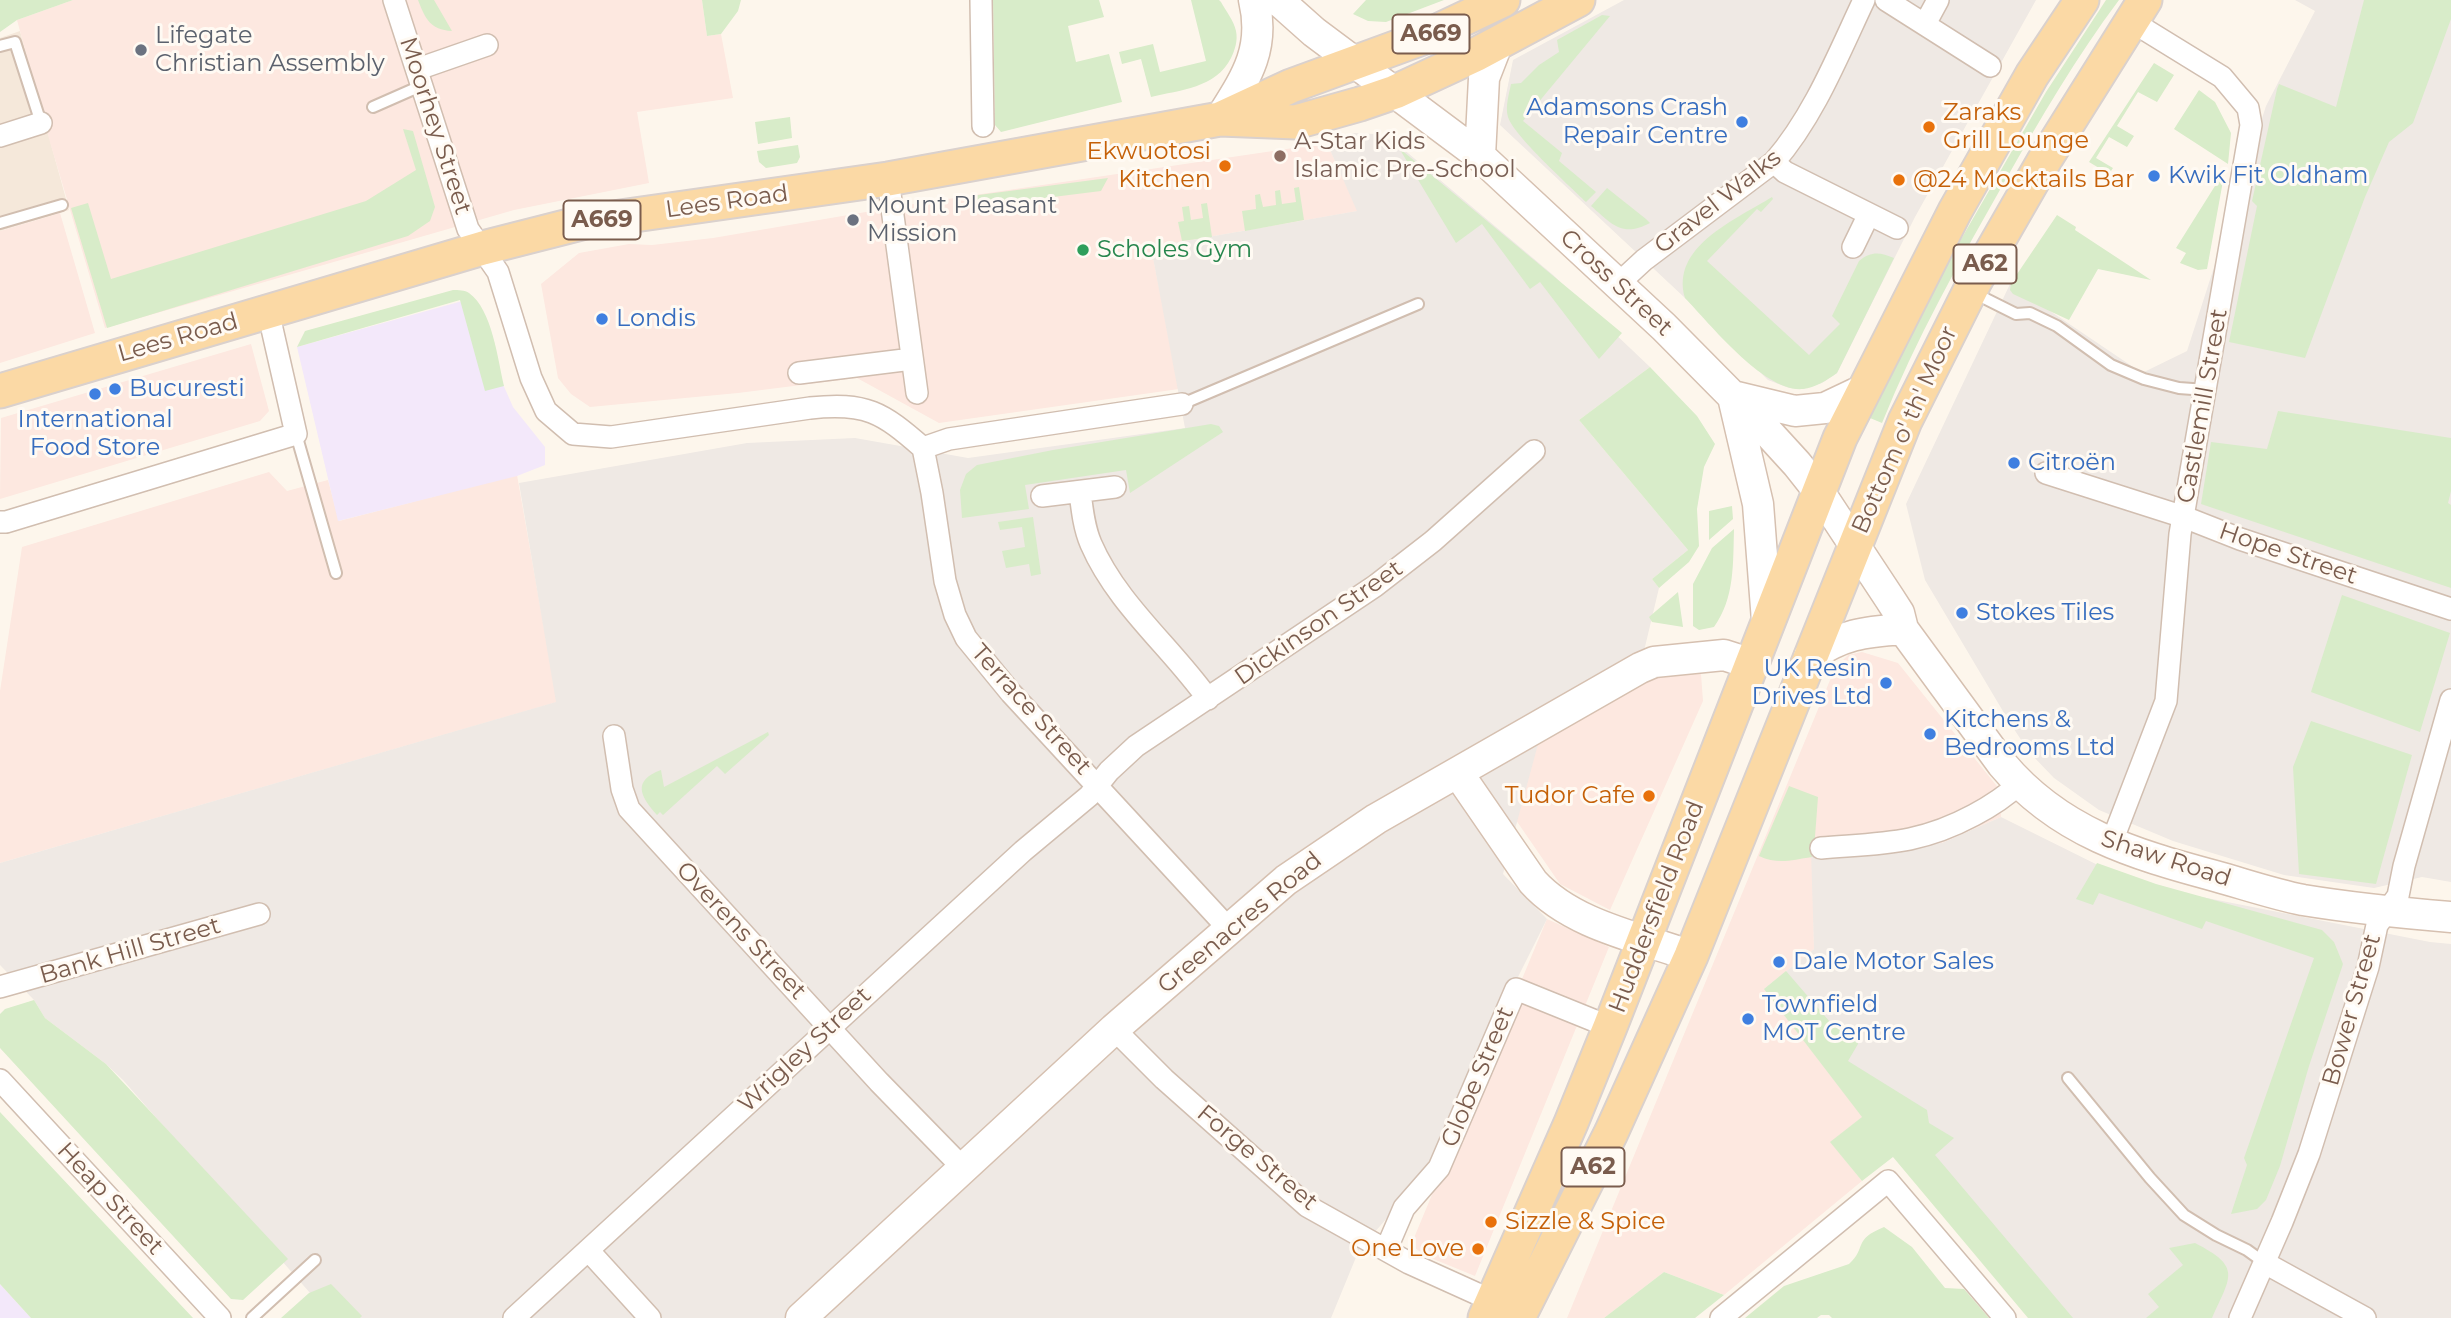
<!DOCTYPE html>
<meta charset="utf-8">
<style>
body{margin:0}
canvas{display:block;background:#fdf6ec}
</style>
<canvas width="2451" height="1318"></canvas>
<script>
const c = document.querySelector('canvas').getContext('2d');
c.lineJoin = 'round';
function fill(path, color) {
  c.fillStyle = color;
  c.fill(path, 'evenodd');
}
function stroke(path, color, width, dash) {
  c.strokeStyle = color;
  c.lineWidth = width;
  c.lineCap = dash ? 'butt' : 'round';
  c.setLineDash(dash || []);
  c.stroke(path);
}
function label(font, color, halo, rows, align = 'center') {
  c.font = font + ' Montserrat,sans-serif';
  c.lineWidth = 6;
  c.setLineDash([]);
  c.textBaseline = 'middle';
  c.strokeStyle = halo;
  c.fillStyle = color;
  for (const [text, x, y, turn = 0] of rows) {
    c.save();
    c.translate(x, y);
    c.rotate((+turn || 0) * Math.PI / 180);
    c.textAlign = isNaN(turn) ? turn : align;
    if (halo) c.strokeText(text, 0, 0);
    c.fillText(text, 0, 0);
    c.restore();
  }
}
const residential = new Path2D(`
 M 20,31 L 69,210 L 0,231 L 0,38 Z`);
const commercial = new Path2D(`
 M 73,0 L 702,0 L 707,36 L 721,34 L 733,98 L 637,112 L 649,183 L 514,210 L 105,328 L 50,142 L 17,20 Z
 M 1327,143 L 1358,211 L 1151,247 L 1179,389 L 939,423 L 857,378 L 738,393 L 590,407 L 571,394 L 558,378 L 541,284 L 579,253 L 629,244 L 652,245 L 713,238 L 907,205 Z
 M 60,213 L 95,333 L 0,363 L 0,231 Z
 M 251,344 L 269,411 L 260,421 L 0,499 L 1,418 Z
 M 269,472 L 287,491 L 328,480 L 339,521 L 517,475 L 557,702 L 0,863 L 0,691 L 22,547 Z
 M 1862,652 L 1898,663 L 2000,790 L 2001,817 L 1942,843 L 1814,850 L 1812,857 L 1814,949 L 1764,989 L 1863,1117 L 1831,1142 L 1862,1181 L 1724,1295 L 1664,1272 L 1604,1318 L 1567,1318 L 1835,668 L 1848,655 Z
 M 1701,674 L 1703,701 L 1610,910 L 1560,884 L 1498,794 L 1506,764 L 1573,717 L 1655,675 Z
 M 1547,919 L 1609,947 L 1475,1276 L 1426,1256 L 1411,1245 Z`);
const industrial = new Path2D(`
 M 1624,0 L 2036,0 L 1915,217 L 1837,373 L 1822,383 L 1803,389 L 1789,388 L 1768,380 L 1685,298 L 1500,125 L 1513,60 Z
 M 2295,0 L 2451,0 L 2451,882 L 2422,877 L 2374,888 L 2284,875 L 2173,841 L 2099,810 L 2054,778 L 2029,752 L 2010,723 L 1925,580 L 1906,504 L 2010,284 L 2142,373 L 2187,351 L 2266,106 L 2315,11 Z
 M 1353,133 L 1375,134 L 1396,143 L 1552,274 L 1650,367 L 1579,420 L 1688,550 L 1652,579 L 1659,588 L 1644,651 L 1548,707 L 1503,874 L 1547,919 L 1509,995 L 1437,1161 L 1359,1250 L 1331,1318 L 332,1318 L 123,1080 L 106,1064 L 45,1018 L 34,1000 L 0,965 L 0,863 L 556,702 L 519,483 L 747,443 L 855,438 L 968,458 L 1185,428 L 1151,247 L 1357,211 L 1327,143 Z
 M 2001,817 L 2136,884 L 2430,942 L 2451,944 L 2451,1318 L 2033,1318 L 1896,1160 L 1764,989 L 1814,949 L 1811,850 L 1942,843 Z`);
const education = new Path2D(`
 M 466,300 L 513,407 L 545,447 L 545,465 L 517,476 L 338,521 L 297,347 Z
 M 0,1284 L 31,1318 L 0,1318 Z`);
const green = new Path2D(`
 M 0,0 L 73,0 L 17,20 L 0,32 Z
 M 418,0 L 434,0 L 452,31 C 430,30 425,18 418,0 Z
 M 702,0 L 741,0 L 738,11 L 721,34 L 707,36 Z
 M 993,0 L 1099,0 L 1104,17 L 1068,26 L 1076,62 L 1109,54 L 1122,102 L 1001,132 L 995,125 Z
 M 1191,0 L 1219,0 L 1221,2 C 1226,11 1234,21 1236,31 C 1238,40 1235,50 1231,58 C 1216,88 1180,90 1151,97 L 1141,59 L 1122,64 L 1119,52 L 1153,44 L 1160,72 L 1206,61 Z
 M 1366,0 L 1444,0 L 1386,22 L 1368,21 L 1353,14 Z
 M 2106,0 L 2119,0 C 2077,56 2040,119 2005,181 C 1960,260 1916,339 1882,423 L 1870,418 L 1930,293 L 2046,92 Z
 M 2364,0 L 2451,0 L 2451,19 L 2413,123 L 2389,142 L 2365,197 L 2305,358 L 2229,342 L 2257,206 L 2252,201 L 2277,89 L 2279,84 L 2336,107 Z
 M 1602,15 L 1610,16 L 1523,121 L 1562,153 L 1559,161 L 1596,192 L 1586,202 C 1570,186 1514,136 1508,117 C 1505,107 1509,94 1511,84 L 1521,83 L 1539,65 L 1559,52 L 1557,40 Z
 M 2154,63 L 2174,75 L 2157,102 L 2138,92 L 2117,126 L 2134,136 L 2127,147 L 2109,137 L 2096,158 L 2113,168 L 2109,174 L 2089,162 Z
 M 2199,90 L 2215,102 L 2231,133 L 2228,164 L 2174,129 Z
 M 790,117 L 792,138 L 758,144 L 755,122 Z
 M 403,129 L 413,131 L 435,207 L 430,221 L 408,236 L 107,328 L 71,208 L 88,203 L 111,279 L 366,201 L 416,170 Z
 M 798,145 L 800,157 L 797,163 L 766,168 L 759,162 L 757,151 Z
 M 1399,148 L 1622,333 L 1599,359 L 1540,282 L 1530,289 L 1482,224 L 1456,243 Z
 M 2225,170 L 2207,269 L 2198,270 L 2180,263 L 2186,253 L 2176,248 Z
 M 1108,178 L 1101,191 L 973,207 L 971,196 Z
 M 1299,187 L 1304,220 L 1245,231 L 1242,211 L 1256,209 L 1255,195 L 1260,194 L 1263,207 L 1276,205 L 1275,191 L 1280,190 L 1282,204 L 1296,202 L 1294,188 Z
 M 1607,188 L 1646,219 L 1650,223 C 1622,238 1612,224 1591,206 Z
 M 1772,197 L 1773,199 L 1761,212 L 1757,209 L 1707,261 L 1809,355 L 1840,324 L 1832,316 L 1859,261 C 1871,251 1880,252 1894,258 L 1837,373 C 1827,380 1815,388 1803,389 C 1765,393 1710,324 1685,298 C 1670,246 1737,219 1772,197 Z
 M 1207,203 L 1212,237 L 1182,241 L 1178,222 L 1184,221 L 1182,207 L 1189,206 L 1191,220 L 1203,218 L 1201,204 Z
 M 2057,215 L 2076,227 L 2075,230 L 2151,280 L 2098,269 L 2069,320 L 2013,294 L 2010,290 L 2011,283 Z
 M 453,290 C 458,290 465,290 469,293 C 492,309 498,360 504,386 L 485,391 L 460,300 L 297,347 L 305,331 Z
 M 1650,367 L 1697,416 L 1715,444 L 1704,467 L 1697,509 L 1699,546 L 1689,562 L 1659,588 L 1652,579 L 1688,550 L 1579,420 Z
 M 2278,411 L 2451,438 L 2451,491 L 2448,503 L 2451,505 L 2451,588 L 2201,504 L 2211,442 L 2267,449 Z
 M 1211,424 L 1219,426 L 1223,432 L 1130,493 L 1126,470 L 1025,485 L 1029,509 L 962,518 L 960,490 L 966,474 L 977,465 L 1053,450 Z
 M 1732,506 L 1733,519 L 1709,540 L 1709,511 Z
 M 1033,517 L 1041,574 L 1031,576 L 1029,564 L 1006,568 L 1002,551 L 1025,547 L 1022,527 L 1000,530 L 998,522 Z
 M 1734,529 C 1733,563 1735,598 1714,627 L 1699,630 L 1693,626 L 1693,584 L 1712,548 Z
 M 1678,592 L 1683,627 L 1652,622 L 1649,617 Z
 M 2342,595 L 2450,633 L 2420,732 L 2311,692 Z
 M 2311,721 L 2412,755 L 2376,884 L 2299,874 L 2293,767 Z
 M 768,732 L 769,735 L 725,774 L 717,766 L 663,815 L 660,812 L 657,815 C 640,796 632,781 661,770 L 664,787 Z
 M 1789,786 L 1818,797 L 1814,850 L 1811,851 L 1812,857 C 1792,860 1778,865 1759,856 Z
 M 2097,863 L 2156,884 L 2322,930 L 2334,942 L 2343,964 L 2309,1066 L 2280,1166 L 2266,1200 L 2257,1209 L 2231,1214 L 2247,1165 L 2244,1158 L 2314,958 L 2206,921 L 2202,929 L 2099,893 L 2093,905 L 2076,899 Z
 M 1786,971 L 1830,1022 L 1855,1029 L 1858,1044 L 1848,1061 L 1927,1110 L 1929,1123 L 1954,1138 L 1935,1155 L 2073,1318 L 2028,1318 L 1893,1157 L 1862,1181 L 1830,1142 L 1862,1117 L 1764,989 Z
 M 34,1000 L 45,1018 L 106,1064 L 288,1259 L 243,1300 L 231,1299 L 0,1048 L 0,1014 L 5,1009 Z
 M 0,1112 L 193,1318 L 31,1318 L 0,1284 Z
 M 1884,1227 L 1912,1247 L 1945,1288 L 1964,1289 L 1989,1318 L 1832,1318 L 1829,1315 L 1821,1315 L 1817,1318 L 1745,1318 L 1784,1286 L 1849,1264 C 1867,1248 1852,1240 1884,1227 Z
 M 2195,1243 C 2242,1267 2231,1276 2212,1318 L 2146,1318 L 2159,1307 L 2148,1294 L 2183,1265 L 2169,1248 Z
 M 1664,1272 L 1724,1295 L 1695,1318 L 1604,1318 Z
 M 331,1284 L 362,1316 L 360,1318 L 281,1318 L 309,1293 Z`);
const lane = new Path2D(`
 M 0,46 L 15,42 L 41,123
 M 373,107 L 423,85
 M 0,223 L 62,205
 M 1974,293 L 2016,314 L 2030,313 L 2057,326 L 2111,365 L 2144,379 L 2179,388 L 2206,390
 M 1182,404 L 1418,304
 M 296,434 L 336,573
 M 2068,1078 L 2150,1178 L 2184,1215 L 2216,1235 L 2247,1250 L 2265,1263
 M 252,1318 L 315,1260`);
const street = new Path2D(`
 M 394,0 L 468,229 L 498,272 L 531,378 L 546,411 L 573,434 L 611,437 L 810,408 C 866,402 882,412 923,448
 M 981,0 L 983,126
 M 1886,0 L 1990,66
 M 1925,24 L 1938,0
 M 418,69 L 487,45
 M 0,136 L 41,123
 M 1774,162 L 1785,172 L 1897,228
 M 888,179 L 917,393
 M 1853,247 L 1869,214
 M 1618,284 L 1644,260 L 1774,162 C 1814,116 1838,55 1864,0
 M 799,373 L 912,359
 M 923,448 L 932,493 L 945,581 L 955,615 L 966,638 L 1011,693 L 1228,928
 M 923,448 L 949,439 L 1182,404
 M 2046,473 L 2184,517 L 2240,539 L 2451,609
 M 1080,492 C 1082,509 1084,528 1091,544 C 1117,604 1171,647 1208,699
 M 1042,496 L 1115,487
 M 0,522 L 6,522 L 296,434 L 268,311
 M 614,736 L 622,789 L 629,809 L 879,1082 L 963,1168
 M 2111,844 L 2166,701 L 2180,534 L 2251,125 L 2248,108 L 2222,77 L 2131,21
 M 1821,848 C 1882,843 1918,845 1974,815 C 1991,806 2005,797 2019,784
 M 0,987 L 259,914
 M 1114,1029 L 1164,1079 L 1307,1206 L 1409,1263 L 1493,1301
 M 0,1080 L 220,1318
 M 588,1250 L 650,1318
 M 1386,1250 L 1404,1208 L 1439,1168 L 1516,989 L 1610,1027
 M 2265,1263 L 2365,1318
 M 514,1318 L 1023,851 L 1089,796 L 1109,771 L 1136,746 L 1375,586 L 1433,541 L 1534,451
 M 1721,1318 L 1888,1181 L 2005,1318
 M 2240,1318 L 2282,1222 L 2309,1154 L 2368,967 L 2377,925 L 2398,896 L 2404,866 L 2451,700`);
const secondary = new Path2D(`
 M 1278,0 L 1314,32 L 1480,156 L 1664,327 L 1765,429 L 1797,464 L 1820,493 L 1890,599 L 1899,613 L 1903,629 L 2002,764 C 2059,832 2133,854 2215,876 C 2244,884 2273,894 2303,900 C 2352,908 2402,913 2451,917
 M 1220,119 C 1245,79 1266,50 1254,0
 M 1480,156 L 1484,78 L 1498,42
 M 1733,396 L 1795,411 L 1825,408 L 1863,390
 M 1733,397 L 1758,504 L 1767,621
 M 1809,657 C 1843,634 1863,632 1903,629
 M 1458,773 L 1533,882 C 1572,925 1638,937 1691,956
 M 801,1318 L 1114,1029 L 1286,880 L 1376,819 L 1640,668 L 1654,662 L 1724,655 L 1752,664`);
const primary = new Path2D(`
 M 1222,118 L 1291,86 L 1425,37 L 1503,0
 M 0,391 L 483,248 L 585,222 L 888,179 L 1220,119 L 1296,122 L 1360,104 L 1395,92 L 1477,54 L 1578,0
 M 1485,1318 L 1571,1123 L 1610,1027 L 1840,438 L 1955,211 L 2032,75 L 2082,0
 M 1518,1318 L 1611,1133 L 1691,956 L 1905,421 L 1975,281 L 2044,161 L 2145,0`);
const markers = [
 [141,50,7,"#6b7280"],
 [1742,122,7,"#3f7fe0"],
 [1929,127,7,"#e8710a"],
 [1280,156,7,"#8d6e63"],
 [1225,166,7,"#e8710a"],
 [2154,176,7,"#3f7fe0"],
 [1899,180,7,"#e8710a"],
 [853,220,7,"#6b7280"],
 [1083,250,7,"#2e9e5b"],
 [602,319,7,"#3f7fe0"],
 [115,389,7,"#3f7fe0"],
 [95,394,7,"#3f7fe0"],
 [2014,463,7,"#3f7fe0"],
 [1962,613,7,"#3f7fe0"],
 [1886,683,7,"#3f7fe0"],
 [1930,734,7,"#3f7fe0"],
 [1649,796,7,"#e8710a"],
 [1779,962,7,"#3f7fe0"],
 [1748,1019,7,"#3f7fe0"],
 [1491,1222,7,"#e8710a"],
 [1478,1249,7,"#e8710a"]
];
const shields = [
 [1431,34,77],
 [602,220,77],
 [1985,264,63],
 [1593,1167,63]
];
const shieldNames = [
 ["A669",1431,34],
 ["A669",602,220],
 ["A62",1985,264],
 ["A62",1593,1167]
];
const worshipNames = [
 ["Lifegate",155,36],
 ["Christian Assembly",155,64],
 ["Mount Pleasant",867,206],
 ["Mission",867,234]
];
const shopNames = [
 ["Adamsons Crash",1728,108,"right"],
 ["Repair Centre",1728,136,"right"],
 ["Kwik Fit Oldham",2168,176],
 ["Londis",616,319],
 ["Bucuresti",129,389],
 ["International",95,420,"center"],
 ["Food Store",95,448,"center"],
 ["Citroën",2028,463],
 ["Stokes Tiles",1976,613],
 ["UK Resin",1872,669,"right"],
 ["Drives Ltd",1872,697,"right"],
 ["Kitchens &",1944,720],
 ["Bedrooms Ltd",1944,748],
 ["Dale Motor Sales",1793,962],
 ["Townfield",1762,1005],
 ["MOT Centre",1762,1033]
];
const foodNames = [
 ["Zaraks",1943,113],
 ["Grill Lounge",1943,141],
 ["Ekwuotosi",1211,152,"right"],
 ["Kitchen",1211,180,"right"],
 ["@24 Mocktails Bar",1913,180],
 ["Tudor Cafe",1635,796,"right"],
 ["Sizzle & Spice",1505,1222],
 ["One Love",1464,1249,"right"]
];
const streetNames = [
 ["Moorhey Street",435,126,72],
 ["Lees Road",727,202,-8],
 ["Gravel Walks",1718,202,-38],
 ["Cross Street",1616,283,43],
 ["Lees Road",178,338,-16],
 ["Castlemill Street",2203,406,-80],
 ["Bottom o' th' Moor",1905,430,-66],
 ["Hope Street",2288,554,19],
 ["Dickinson Street",1319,623,-35],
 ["Terrace Street",1031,710,48],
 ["Shaw Road",2166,859,18],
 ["Huddersfield Road",1657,907,-69],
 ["Greenacres Road",1240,923,-40],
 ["Overens Street",741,931,47],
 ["Bank Hill Street",130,951,-16],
 ["Bower Street",2352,1010,-74],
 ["Wrigley Street",805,1050,-43],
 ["Globe Street",1478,1077,-67],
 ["Forge Street",1257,1158,40],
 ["Heap Street",110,1199,47]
];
const educationNames = [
 ["A-Star Kids",1294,142],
 ["Islamic Pre-School",1294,170]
];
const leisureNames = [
 ["Scholes Gym",1097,250]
];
fill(residential, '#f5e8da');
fill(commercial, '#fde8e0');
fill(industrial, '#efe9e4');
fill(education, '#f3e8fa');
fill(green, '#d8ecc9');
stroke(lane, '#d1beb0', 14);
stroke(street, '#d1beb0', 24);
stroke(secondary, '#d6c0b0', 33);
stroke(primary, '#dad1cd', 37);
stroke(lane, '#fff', 10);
stroke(street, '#fff', 21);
stroke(secondary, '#fff', 30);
stroke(primary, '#fbd9a5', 33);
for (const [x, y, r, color] of markers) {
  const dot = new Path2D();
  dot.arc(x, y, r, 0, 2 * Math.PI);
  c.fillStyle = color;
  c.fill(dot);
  stroke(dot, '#fffaf3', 2.5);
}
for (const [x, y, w] of shields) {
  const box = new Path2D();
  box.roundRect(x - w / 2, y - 19.5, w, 39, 5);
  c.fillStyle = '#fffaf3';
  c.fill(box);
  stroke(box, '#7a5c4d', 2);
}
label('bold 23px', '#7a5c4d', null, shieldNames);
label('24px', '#5b616d', '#fffaf3', worshipNames, 'left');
label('24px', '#366cbe', '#fffaf3', shopNames, 'left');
label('24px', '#c56008', '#fffaf3', foodNames, 'left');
label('24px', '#7a5c4d', '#fffaf3', streetNames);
label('24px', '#785e54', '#fffaf3', educationNames, 'left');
label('24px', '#27864d', '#fffaf3', leisureNames, 'left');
</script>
